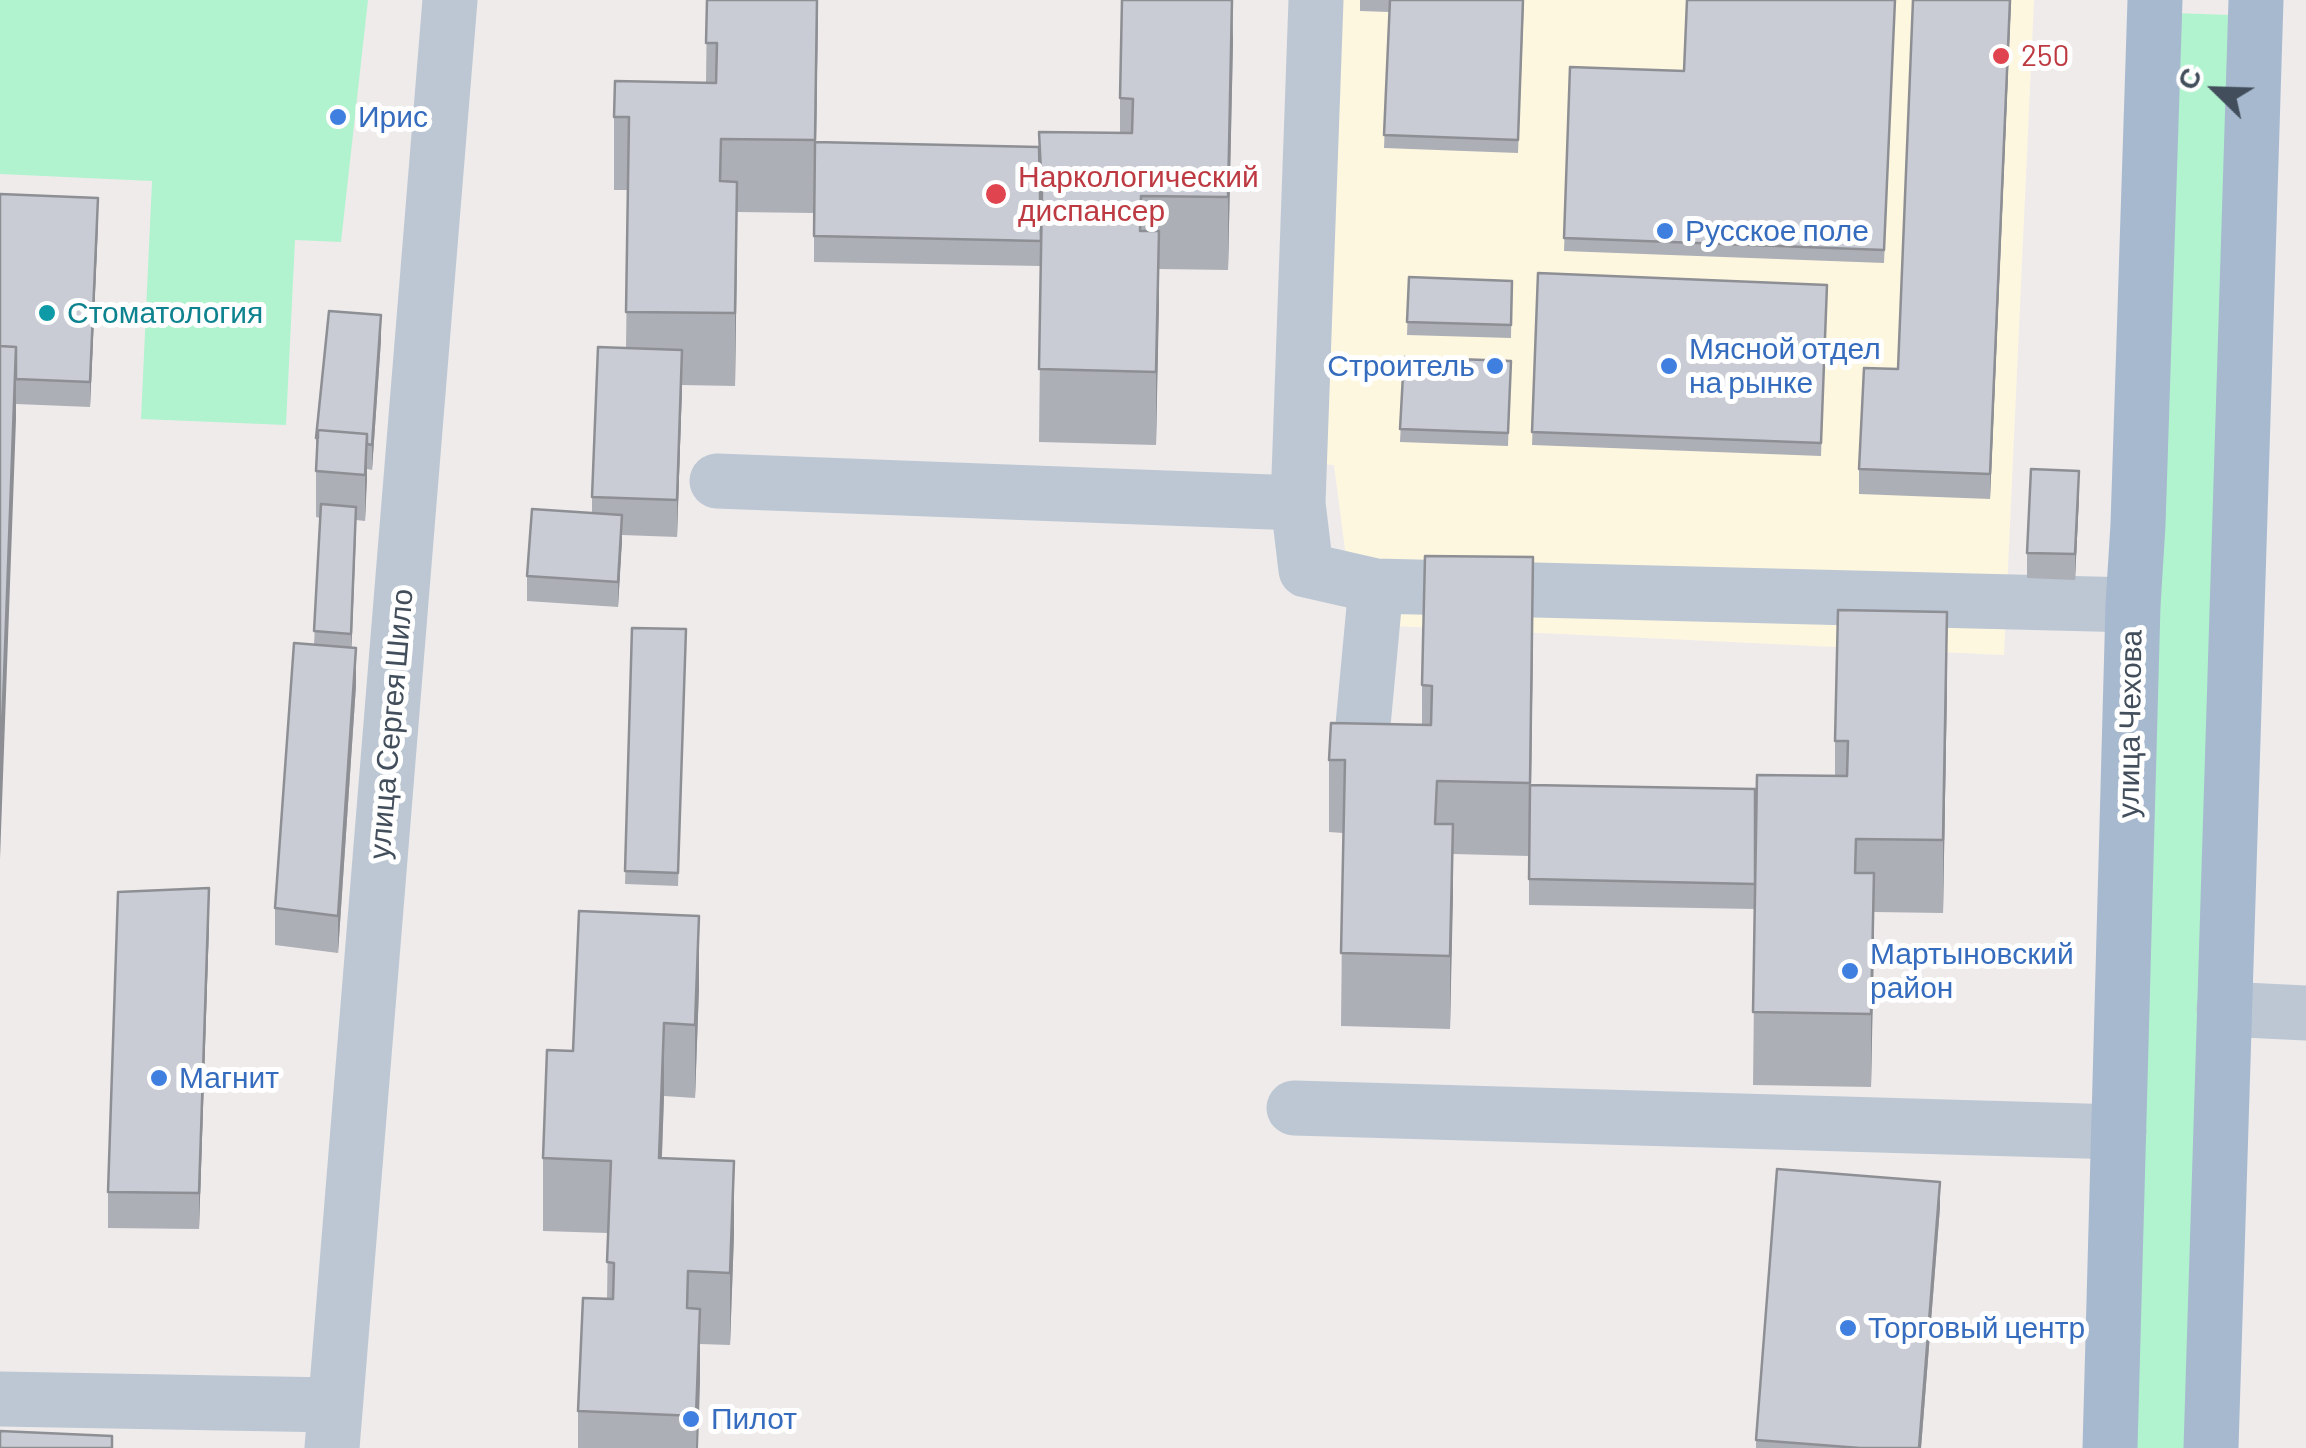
<!DOCTYPE html>
<meta charset="utf-8">
<style>
body{margin:0}
#map{position:relative;width:2306px;height:1448px;overflow:hidden;background:#efebeb;font-family:Barlow,sans-serif}
canvas{display:block}
.north{position:absolute;left:2166px;top:40px;width:100px;height:100px;-webkit-text-stroke:8px #fff;paint-order:stroke;rotate:293deg;font-size:28px;font-weight:700;line-height:40px;text-align:center;color:#424e5b}
.north::after{content:'';display:block;margin:auto;width:35px;height:45px;background:#424e5b;clip-path:polygon(50% 0,100% 100%,50% 72%,0 100%)}
</style>
<div id="map">
<canvas width="2306" height="1448"></canvas>
<div class="north">С</div>
</div>
<script>
const c = document.querySelector('canvas').getContext('2d');
c.lineJoin = 'round';
function fill(path, color) {
  c.fillStyle = color;
  c.fill(path, 'evenodd');
}
function stroke(path, color, width, dash) {
  c.strokeStyle = color;
  c.lineWidth = width;
  c.lineCap = dash ? 'butt' : 'round';
  c.setLineDash(dash || []);
  c.stroke(path);
}
function label(font, color, halo, rows, align = 'center') {
  c.font = font + ' Barlow,sans-serif';
  c.lineWidth = 10;
  c.setLineDash([]);
  c.textBaseline = 'middle';
  c.strokeStyle = halo;
  c.fillStyle = color;
  for (const [text, x, y, turn = 0] of rows) {
    c.save();
    c.translate(x, y);
    c.rotate((+turn || 0) * Math.PI / 180);
    c.textAlign = isNaN(turn) ? turn : align;
    if (halo) c.strokeText(text, 0, 0);
    c.fillText(text, 0, 0);
    c.restore();
  }
}
const commercial = new Path2D(`
 M 1317,0 L 2034,0 L 2004,655 L 1394,626 L 1349,580 L 1334,465 L 1298,462 Z`);
const green = new Path2D(`
 M 0,0 L 368,0 L 341,242 L 295,240 L 286,425 L 141,419 L 152,181 L 0,174 Z
 M 2174,13 L 2231,15 L 2189,1448 L 2132,1448 Z`);
const minor = new Path2D(`
 M 717,481 L 1298,503 L 1316,0
 M 1298,503 L 1306,570 L 1376,586
 M 1363,725 L 1376,586 L 2133,605
 M 2224,1009 L 2306,1013
 M 1294,1108 L 2119,1132
 M 0,1399 L 335,1405
 M 332,1448 L 450,0`);
const major = new Path2D(`
 M 2110,1448 L 2133,605 L 2138,525 L 2155,0
 M 2211,1448 L 2256,0`);
const wall = new Path2D(`
 M 707,0 L 818,0 L 816,142 L 1039,147 L 1120,133 L 1120,98 L 1233,42 L 1228,270 L 1159,269 L 1156,445 L 1039,442 L 1041,266 L 814,262 L 814,213 L 737,212 L 735,386 L 682,385 L 677,537 L 622,535 L 618,607 L 527,601 L 527,576 L 592,513 L 592,497 L 626,348 L 628,190 L 614,190 L 614,117 L 706,83 Z
 M 1360,0 L 1524,0 L 1518,153 L 1384,148 L 1389,12 L 1360,11 Z
 M 1895,0 L 1884,263 L 1564,251 L 1570,67 L 1684,71 Z
 M 2011,0 L 1990,499 L 1859,494 L 1859,469 L 1898,369 Z
 M 0,194 L 98,223 L 90,407 L 16,404 L 16,419 Z
 M 1538,273 L 1827,285 L 1821,456 L 1532,445 Z
 M 1409,277 L 1512,281 L 1511,338 L 1407,335 Z
 M 381,340 L 372,470 L 367,469 L 365,521 L 356,520 L 351,648 L 356,685 L 338,953 L 275,945 L 275,908 L 314,645 L 320,518 L 316,517 L 316,438 Z
 M 1404,357 L 1511,361 L 1508,446 L 1400,442 Z
 M 2079,496 L 2075,580 L 2027,578 L 2027,553 Z
 M 632,628 L 686,629 L 678,886 L 625,884 Z
 M 1533,630 L 1531,785 L 1756,855 L 1835,775 L 1835,741 L 1947,685 L 1943,913 L 1874,912 L 1871,1087 L 1753,1085 L 1755,909 L 1529,905 L 1529,856 L 1453,854 L 1450,1029 L 1341,1026 L 1343,833 L 1329,832 L 1329,760 L 1422,725 L 1422,685 Z
 M 209,924 L 199,1229 L 108,1228 L 108,1192 Z
 M 699,988 L 695,1098 L 664,1096 L 662,1158 L 734,1234 L 730,1345 L 700,1344 L 698,1448 L 578,1448 L 578,1411 L 607,1299 L 608,1233 L 543,1231 L 543,1158 L 573,1051 Z
 M 1940,1207 L 1921,1448 L 1756,1448 L 1756,1440 Z`);
const shadedWall = new Path2D(`
 M 817,0 L 818,0 L 815,213 L 815,140 Z
 M 1233,0 L 1233,42 L 1228,270 L 1228,197 Z
 M 2010,0 L 2011,0 L 1990,499 L 1990,474 Z
 M 737,182 L 737,254 L 735,386 L 735,313 Z
 M 98,198 L 98,223 L 90,407 L 90,382 Z
 M 1159,231 L 1159,304 L 1156,445 L 1156,372 Z
 M 381,315 L 381,340 L 372,470 L 372,445 Z
 M 16,347 L 16,419 L 0,859 L 0,786 Z
 M 682,350 L 682,386 L 677,537 L 677,500 Z
 M 367,434 L 367,480 L 365,521 L 365,475 Z
 M 2079,471 L 2079,496 L 2075,580 L 2075,554 Z
 M 356,507 L 356,532 L 351,660 L 351,634 Z
 M 622,515 L 622,541 L 618,607 L 618,582 Z
 M 1533,557 L 1533,630 L 1530,856 L 1530,783 Z
 M 1947,612 L 1947,685 L 1943,913 L 1943,840 Z
 M 356,648 L 356,685 L 338,953 L 338,916 Z
 M 1453,824 L 1453,897 L 1450,1029 L 1450,956 Z
 M 1874,873 L 1874,946 L 1871,1087 L 1871,1014 Z
 M 209,888 L 209,924 L 199,1229 L 199,1193 Z
 M 699,916 L 699,988 L 695,1098 L 695,1025 Z
 M 664,1023 L 664,1096 L 659,1231 L 659,1158 Z
 M 734,1161 L 734,1234 L 730,1345 L 730,1273 Z
 M 1940,1182 L 1940,1207 L 1921,1448 L 1919,1448 Z
 M 700,1309 L 700,1382 L 698,1448 L 696,1448 Z`);
const building = new Path2D(`
 M 707,0 L 817,0 L 815,140 L 721,139 L 720,181 L 737,182 L 735,313 L 626,312 L 629,117 L 614,117 L 615,81 L 716,83 L 717,43 L 706,43 Z
 M 1122,0 L 1232,0 L 1228,197 L 1141,196 L 1140,231 L 1159,231 L 1156,372 L 1039,369 L 1042,193 L 1039,132 L 1132,133 L 1133,99 L 1120,98 Z
 M 1390,0 L 1523,0 L 1518,140 L 1384,135 Z
 M 1687,0 L 1895,0 L 1884,250 L 1564,238 L 1570,67 L 1684,71 Z
 M 1913,0 L 2010,0 L 1990,474 L 1859,469 L 1864,368 L 1898,369 Z
 M 815,142 L 1039,147 L 1041,241 L 814,236 Z
 M 0,194 L 98,198 L 90,382 L 16,379 L 16,347 L 0,346 Z
 M 1538,273 L 1827,285 L 1821,443 L 1532,432 Z
 M 1409,277 L 1512,281 L 1511,325 L 1407,322 Z
 M 329,311 L 381,315 L 372,445 L 367,444 L 367,434 L 318,430 L 318,438 L 316,438 Z
 M 0,346 L 16,347 L 0,786 Z
 M 598,347 L 682,350 L 677,500 L 592,497 Z
 M 1404,357 L 1511,361 L 1508,433 L 1400,429 Z
 M 318,430 L 367,434 L 365,475 L 316,471 Z
 M 2031,469 L 2079,471 L 2075,554 L 2027,553 Z
 M 321,504 L 356,507 L 351,634 L 314,631 Z
 M 532,509 L 622,515 L 618,582 L 527,576 Z
 M 1425,556 L 1533,557 L 1530,783 L 1437,781 L 1435,824 L 1453,824 L 1450,956 L 1341,953 L 1345,760 L 1329,760 L 1331,723 L 1431,725 L 1432,686 L 1422,685 Z
 M 1838,610 L 1947,612 L 1943,840 L 1856,839 L 1855,873 L 1874,873 L 1871,1014 L 1753,1012 L 1757,775 L 1847,776 L 1848,741 L 1835,741 Z
 M 632,628 L 686,629 L 678,873 L 625,871 Z
 M 294,643 L 356,648 L 338,916 L 275,908 Z
 M 1530,785 L 1755,789 L 1755,884 L 1529,879 Z
 M 209,888 L 199,1193 L 108,1192 L 118,892 Z
 M 579,911 L 699,916 L 695,1025 L 664,1023 L 659,1158 L 734,1161 L 730,1273 L 688,1271 L 687,1308 L 700,1309 L 696,1416 L 578,1411 L 583,1298 L 613,1299 L 614,1263 L 607,1262 L 611,1161 L 543,1158 L 547,1050 L 573,1051 Z
 M 1777,1169 L 1940,1182 L 1919,1448 L 1860,1448 L 1756,1440 Z
 M 0,1431 L 112,1436 L 112,1448 L 0,1448 Z`);
const markers = [
 [2001,56,10,"#e0444e"],
 [338,117,10,"#3f7fe0"],
 [996,194,12,"#e0444e"],
 [1665,231,10,"#3f7fe0"],
 [47,313,10,"#0f9aa8"],
 [1495,366,10,"#3f7fe0"],
 [1669,366,10,"#3f7fe0"],
 [1850,971,10,"#3f7fe0"],
 [159,1078,10,"#3f7fe0"],
 [1848,1328,10,"#3f7fe0"],
 [691,1419,10,"#3f7fe0"]
];
const healthNames = [
 ["250",2021,56],
 ["Наркологический",1018,177],
 ["диспансер",1018,211]
];
const shopNames = [
 ["Ирис",358,117],
 ["Русское поле",1685,231],
 ["Мясной отдел",1689,349],
 ["на рынке",1689,383],
 ["Строитель",1475,366,"right"],
 ["Мартыновский",1870,954],
 ["район",1870,988],
 ["Магнит",179,1078],
 ["Торговый центр",1868,1328],
 ["Пилот",711,1419]
];
const cultureNames = [
 ["Стоматология",67,313]
];
const streetNames = [
 ["улица Сергея Шило",391,724,-85],
 ["улица Чехова",2130,724,-89]
];
fill(commercial, '#fef7e0');
fill(green, '#b2f3cf');
stroke(minor, '#bcc7d3', 55);
stroke(major, '#a7b9cf', 55);
fill(wall, '#adafb6');
fill(shadedWall, '#8d8f94');
fill(building, '#c9ccd4');
stroke(building, '#8d8f94', 2.5);
for (const [x, y, r, color] of markers) {
  const dot = new Path2D();
  dot.arc(x, y, r, 0, 2 * Math.PI);
  c.fillStyle = color;
  c.fill(dot);
  stroke(dot, '#fff', 4);
}
label('30px', '#be3a42', '#fff', healthNames, 'left');
label('30px', '#366cbe', '#fff', shopNames, 'left');
label('30px', '#0d838f', '#fff', cultureNames, 'left');
label('30px', '#424e5b', '#fff', streetNames);
</script>
